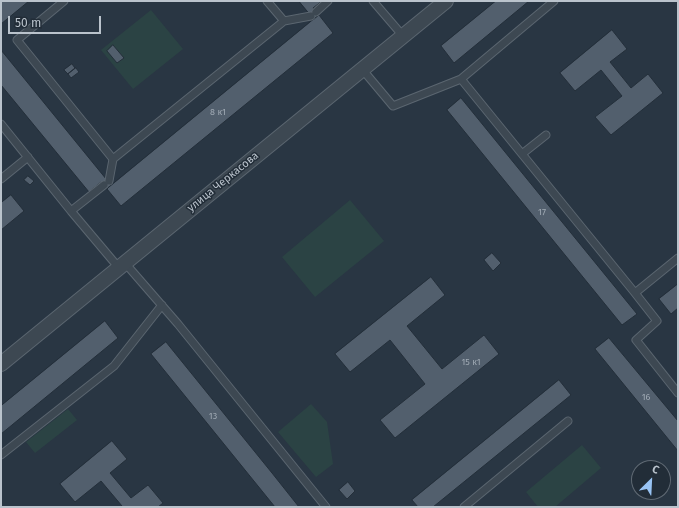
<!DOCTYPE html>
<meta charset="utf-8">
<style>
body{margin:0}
#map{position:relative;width:679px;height:508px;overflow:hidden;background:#293643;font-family:"Fira Sans",sans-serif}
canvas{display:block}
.frame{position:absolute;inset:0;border:2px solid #bac3cc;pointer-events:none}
.north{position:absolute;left:631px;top:460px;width:40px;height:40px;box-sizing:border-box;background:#222d38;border:1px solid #5f6973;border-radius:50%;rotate:24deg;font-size:11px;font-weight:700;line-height:16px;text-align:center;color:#bac3cc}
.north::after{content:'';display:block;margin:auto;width:14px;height:18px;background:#98c3f4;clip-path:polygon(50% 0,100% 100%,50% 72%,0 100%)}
.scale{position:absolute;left:8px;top:16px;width:93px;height:18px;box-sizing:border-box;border:2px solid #bac3cc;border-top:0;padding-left:5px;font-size:12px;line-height:14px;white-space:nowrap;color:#bac3cc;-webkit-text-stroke:3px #222d38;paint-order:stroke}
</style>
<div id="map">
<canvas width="679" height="508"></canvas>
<div class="frame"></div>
<div class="north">С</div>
<div class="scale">50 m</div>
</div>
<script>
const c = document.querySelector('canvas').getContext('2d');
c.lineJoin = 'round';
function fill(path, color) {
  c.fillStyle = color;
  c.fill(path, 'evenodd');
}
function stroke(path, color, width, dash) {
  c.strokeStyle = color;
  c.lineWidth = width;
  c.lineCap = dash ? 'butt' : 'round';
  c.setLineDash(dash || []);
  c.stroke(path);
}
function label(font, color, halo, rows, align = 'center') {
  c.font = font + ' "Fira Sans",sans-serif';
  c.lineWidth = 3;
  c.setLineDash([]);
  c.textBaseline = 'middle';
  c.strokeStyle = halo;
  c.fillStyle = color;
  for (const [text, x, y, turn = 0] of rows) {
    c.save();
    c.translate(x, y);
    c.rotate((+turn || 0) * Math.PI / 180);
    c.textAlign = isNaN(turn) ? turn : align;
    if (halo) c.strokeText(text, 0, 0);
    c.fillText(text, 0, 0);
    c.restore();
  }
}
const green = new Path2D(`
 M 151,10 L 183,49 L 133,89 L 101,50 Z
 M 350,200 L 384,241 L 315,297 L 282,257 Z
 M 311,404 L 327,422 L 333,464 L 316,477 L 278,432 Z
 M 68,409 L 77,420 L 35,453 L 26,442 Z
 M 582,445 L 601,468 L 555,507 L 538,507 L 526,492 Z`);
const building = new Path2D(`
 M 1,1 L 29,1 L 1,24 Z
 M 299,1 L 322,1 L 313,8 L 319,15 L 314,19 Z
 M 496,1 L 529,1 L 454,63 L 441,46 Z
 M 319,15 L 333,33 L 121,206 L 107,189 Z
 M 612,30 L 627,49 L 610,62 L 631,88 L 648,74 L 663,93 L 611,135 L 595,117 L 622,96 L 601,70 L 575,91 L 560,73 Z
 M 113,45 L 124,58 L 117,63 L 107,51 Z
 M 1,50 L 111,185 L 107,189 L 101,182 L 89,192 L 1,85 Z
 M 72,64 L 75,68 L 68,74 L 64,70 Z
 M 76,68 L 79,72 L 71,78 L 68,74 Z
 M 461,98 L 637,314 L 622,325 L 447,110 Z
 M 28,176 L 34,181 L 30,185 L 24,180 Z
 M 11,195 L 24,211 L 1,230 L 1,203 Z
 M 492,253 L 501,263 L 493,271 L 484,260 Z
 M 431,277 L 445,295 L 407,326 L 442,369 L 484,335 L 499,354 L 395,438 L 380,420 L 425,384 L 390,340 L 350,372 L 335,354 Z
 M 678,284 L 678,308 L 671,314 L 659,299 Z
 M 105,321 L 118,338 L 1,434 L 1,406 Z
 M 609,338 L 678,421 L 678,451 L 595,349 Z
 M 166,342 L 272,473 L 299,507 L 275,507 L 151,354 Z
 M 559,380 L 571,395 L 433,507 L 418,507 L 412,500 Z
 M 112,441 L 127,459 L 110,473 L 131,498 L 148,485 L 163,503 L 158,507 L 121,507 L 122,506 L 101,481 L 75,502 L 60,484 Z
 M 348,482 L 355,491 L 347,499 L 339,490 Z`);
const lane = new Path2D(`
 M 64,1 L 17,40 L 113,159
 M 267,1 L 284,21
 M 373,1 L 403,36
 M 316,12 L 328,1
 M 362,69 L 393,106 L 461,79 L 554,1
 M 461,79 L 635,293 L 678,258
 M 1,124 L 71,211 L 119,268
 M 522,154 L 546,135
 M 1,179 L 28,157
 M 109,181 L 113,159 L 284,21 L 311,16
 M 71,211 L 104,185
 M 125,263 L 178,324 L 326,507
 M 635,293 L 657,321 L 636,340 L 678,393
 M 1,455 L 114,366 L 162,305
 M 464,507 L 568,421`);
const street = new Path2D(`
 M 1,364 L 446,1`);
const numberNames = [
 ["8 к1",218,112],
 ["17",542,212],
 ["15 к1",471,362],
 ["16",646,397],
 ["13",213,416]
];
const streetNames = [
 ["улица Черкасова",223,182,-39]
];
fill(green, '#2b4344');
fill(building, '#525f6d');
stroke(building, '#242f3a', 1);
stroke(lane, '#5b6670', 9);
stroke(street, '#5b6670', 16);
stroke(lane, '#3d4852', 7);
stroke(street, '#3d4852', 14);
label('9px', '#a0aab4', null, numberNames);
label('11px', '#bac3cc', '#222d38', streetNames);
</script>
